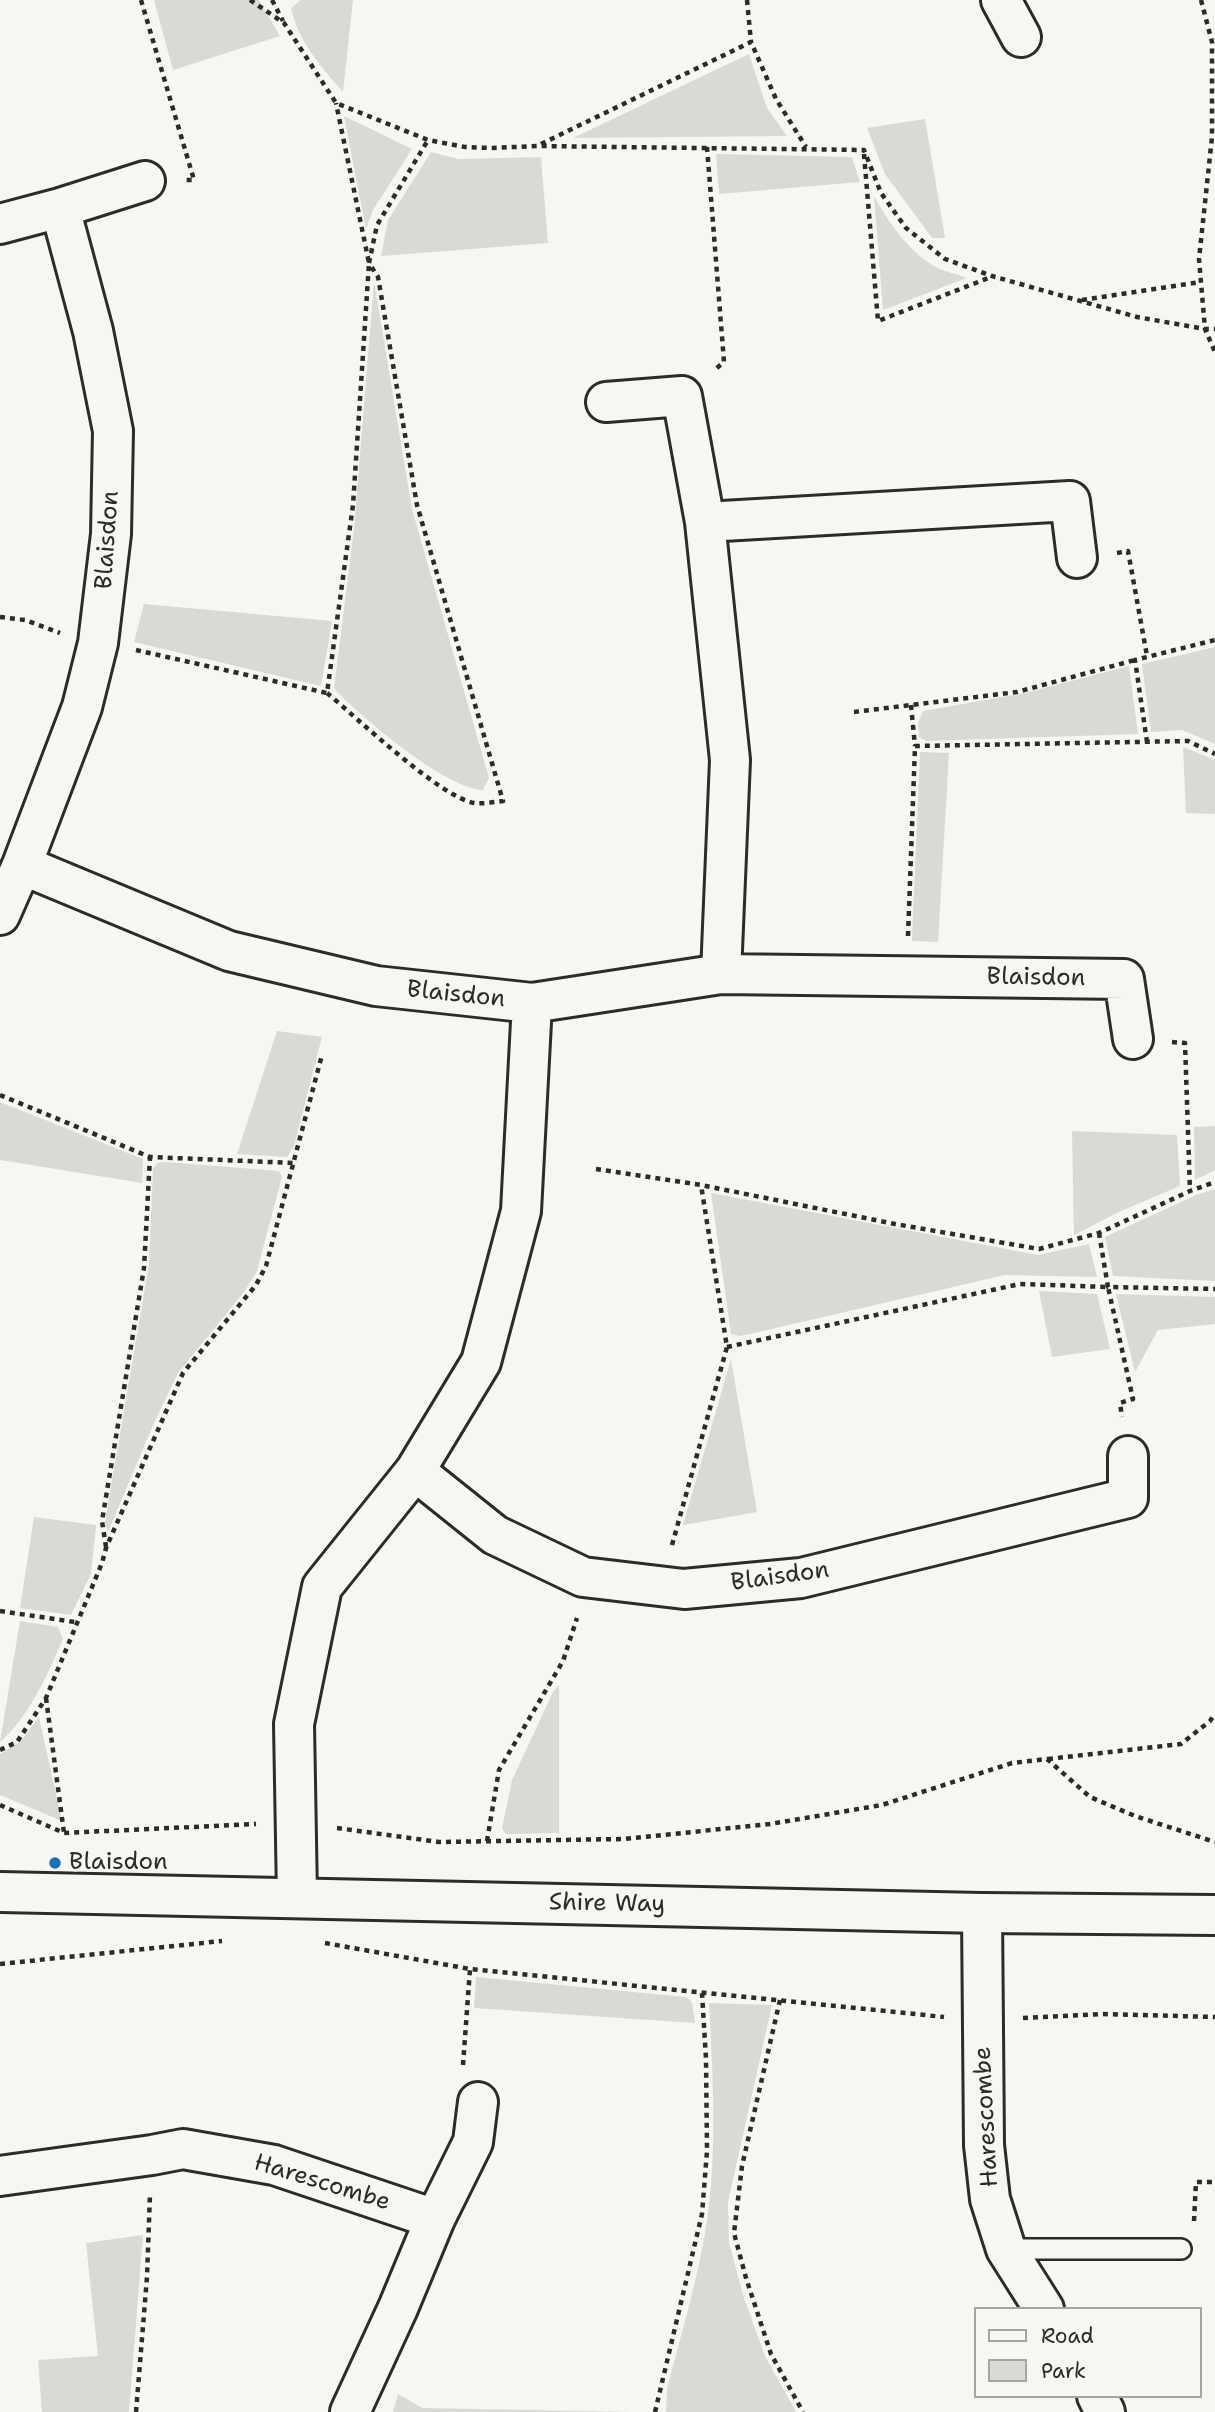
<!DOCTYPE html>
<style>
body{margin:0}
#map{position:relative;width:1215px;height:2412px;overflow:hidden;background:#f6f6f2;font-family:"Shantell Sans",sans-serif}
canvas{display:block}
.legend{position:absolute;left:974px;top:2307px;width:228px;height:91px;box-sizing:border-box;background:#f6f6f2;border:2px solid #a5a5a2;margin:0;padding:9px 12px;list-style:none;font-size:21px;color:#2b2b2b}
.legend li{display:flex;align-items:center;gap:14px;height:35px}
.legend b{width:35px;border:2px solid #a5a5a2}
</style>
<div id="map">
<canvas width="1215" height="2412"></canvas>
<ul class="legend">
<li><b style="height:9px;background:#f6f6f2"></b>Road</li>
<li><b style="height:19px;background:#d9d9d5"></b>Park</li>
</ul>
</div>
<script>
const c = document.querySelector('canvas').getContext('2d');
c.lineJoin = 'round';
function fill(path, color) {
  c.fillStyle = color;
  c.fill(path, 'evenodd');
}
function stroke(path, color, width, dash) {
  c.strokeStyle = color;
  c.lineWidth = width;
  c.lineCap = dash ? 'butt' : 'round';
  c.setLineDash(dash || []);
  c.stroke(path);
}
function label(font, color, halo, rows, align = 'center') {
  c.font = font + ' "Shantell Sans",sans-serif';
  c.lineWidth = 5;
  c.setLineDash([]);
  c.textBaseline = 'middle';
  c.strokeStyle = halo;
  c.fillStyle = color;
  for (const [text, x, y, turn = 0] of rows) {
    c.save();
    c.translate(x, y);
    c.rotate((+turn || 0) * Math.PI / 180);
    c.textAlign = isNaN(turn) ? turn : align;
    if (halo) c.strokeText(text, 0, 0);
    c.fillText(text, 0, 0);
    c.restore();
  }
}
const green = new Path2D(`
 M 154,0 L 259,0 L 280,36 L 173,70 Z
 M 301,0 L 353,0 L 343,92 C 321,67 298,41 291,8 Z
 M 749,54 L 767,108 L 787,136 L 573,138 Z
 M 344,116 L 412,149 L 373,210 L 366,229 Z
 M 925,119 L 945,238 L 932,238 L 885,174 L 867,128 Z
 M 431,152 L 458,159 L 541,157 L 548,243 L 381,256 L 388,220 Z
 M 716,154 L 852,157 L 860,182 L 719,194 Z
 M 874,196 C 889,222 908,252 936,267 C 945,272 957,274 967,278 L 883,310 Z
 M 374,281 L 412,509 L 489,778 L 483,790 C 446,789 359,716 334,688 L 354,529 Z
 M 144,604 L 332,621 L 321,686 L 134,642 Z
 M 1215,647 L 1215,744 L 1182,730 L 1151,732 L 1142,664 Z
 M 1129,666 L 1138,734 L 926,741 L 919,737 L 918,723 L 923,711 L 1025,693 Z
 M 1183,747 L 1215,760 L 1215,814 L 1186,813 Z
 M 920,752 L 949,753 L 938,942 L 912,941 Z
 M 277,1031 L 322,1037 L 294,1146 L 287,1157 L 237,1154 Z
 M 0,1102 L 143,1159 L 142,1183 L 0,1160 Z
 M 1215,1126 L 1215,1170 L 1195,1180 L 1194,1127 Z
 M 1072,1131 L 1177,1135 L 1180,1186 L 1121,1211 L 1074,1235 Z
 M 166,1162 L 279,1171 L 282,1177 L 257,1271 L 244,1292 L 178,1373 L 154,1423 L 108,1532 L 105,1522 L 149,1264 L 153,1169 L 157,1163 Z
 M 1215,1189 L 1215,1281 L 1113,1276 L 1105,1237 L 1196,1195 Z
 M 711,1193 L 1038,1255 L 1089,1244 L 1097,1277 L 1005,1275 L 741,1336 L 731,1334 Z
 M 1039,1291 L 1097,1294 L 1110,1349 L 1052,1357 Z
 M 1116,1294 L 1215,1297 L 1215,1324 L 1158,1330 L 1135,1372 Z
 M 731,1359 L 757,1512 L 683,1525 Z
 M 34,1517 L 96,1525 L 91,1574 L 71,1615 L 20,1608 Z
 M 20,1621 L 58,1627 L 63,1639 C 48,1674 29,1717 0,1742 Z
 M 559,1685 L 559,1833 L 506,1834 L 502,1829 L 512,1780 L 553,1692 Z
 M 39,1717 L 62,1821 L 0,1795 L 0,1754 L 20,1742 Z
 M 476,1977 L 686,1997 L 692,2002 L 695,2023 L 474,2008 Z
 M 709,2003 L 772,2005 L 728,2202 L 729,2243 L 744,2298 L 765,2356 L 796,2412 L 666,2412 L 667,2389 C 680,2338 696,2286 705,2233 C 718,2157 713,2080 709,2003 Z
 M 143,2235 L 129,2412 L 42,2412 L 38,2360 L 98,2356 L 86,2243 Z
 M 398,2394 L 422,2408 L 632,2412 L 393,2412 Z`);
const path = new Path2D(`
 M 141,0 L 194,180 L 183,180
 M 250,0 L 284,23 L 336,103 L 428,140 L 465,147 L 490,148 L 538,146 L 864,150 L 881,193 L 906,228 L 945,259 L 992,276 L 1137,317 L 1205,329 L 1215,329
 M 272,0 L 283,21
 M 747,0 L 751,42
 M 1201,0 L 1212,42 L 1212,137 L 1199,259 L 1205,329 L 1215,352
 M 541,144 L 751,42 L 776,99 L 806,147
 M 707,147 L 724,362 L 713,371
 M 864,154 L 878,321 L 991,277
 M 1082,300 L 1200,282
 M 1117,553 L 1128,551 L 1147,656
 M 0,617 L 25,620 L 60,633
 M 136,650 L 327,693 L 353,505 L 369,263 L 336,103
 M 327,693 C 356,717 442,799 475,803 C 484,804 494,802 503,801 L 417,505 L 378,277 L 369,263 L 377,225 L 428,140
 M 911,705 L 915,746
 M 854,712 L 1017,692 L 1135,660
 M 1147,742 L 1135,660 L 1215,640
 M 908,936 L 915,746 L 1188,741 L 1215,754
 M 1172,1042 L 1185,1043 L 1190,1191
 M 0,1095 L 150,1157 L 294,1163
 M 596,1169 L 701,1185 L 895,1224 L 1039,1249 L 1099,1233 L 1190,1191 L 1215,1182
 M 1099,1233 L 1108,1287 L 1215,1289
 M 727,1347 L 1020,1284 L 1108,1287 L 1133,1399 L 1120,1403 L 1122,1417
 M 672,1545 L 727,1347 L 701,1185
 M 106,1547 L 102,1521 L 144,1268 L 150,1157
 M 0,1611 L 75,1622
 M 46,1698 L 64,1833
 M 0,1750 L 17,1742 L 46,1698 L 102,1563 L 106,1548 L 183,1373 L 256,1285 L 266,1266 L 322,1055
 M 1048,1759 L 1181,1744 L 1210,1721 L 1215,1714
 M 0,1805 L 64,1833 L 256,1824
 M 337,1828 L 439,1842 L 624,1839 L 770,1824 L 882,1805 L 1012,1763 L 1047,1759 L 1090,1797 L 1135,1816 L 1215,1842
 M 487,1841 L 499,1770 L 563,1661 L 577,1618
 M 325,1943 L 470,1969 L 944,2017
 M 0,1964 L 222,1941
 M 780,2000 L 742,2166 L 734,2233 L 746,2278 L 771,2354 L 803,2412
 M 1023,2018 L 1103,2014 L 1215,2017
 M 463,2065 L 470,1969
 M 1194,2221 L 1196,2182 L 1215,2182
 M 136,2412 L 147,2277 L 150,2194
 M 655,2412 L 702,2214 L 707,2151 L 706,2059 L 702,1993`);
const lane = new Path2D(`
 M 1006,2249 L 1181,2249`);
const street = new Path2D(`
 M 1001,0 L 1021,37
 M 0,224 L 60,208 L 145,181
 M 606,402 L 682,396 L 705,522 L 730,760 L 721,974
 M 705,522 L 1070,501 L 1077,558
 M 22,865 L 229,951 L 376,986 L 532,1003 L 721,974 L 1124,979 L 1133,1039
 M 0,915 L 22,865 L 82,707 L 98,643 L 111,534 L 113,431 L 93,331 L 60,208
 M 415,1471 L 495,1535 L 583,1577 L 684,1589 L 801,1578 L 1128,1498 L 1128,1456
 M 297,1897 L 294,1724 L 322,1587 L 415,1471 L 481,1362 L 521,1211 L 532,1003
 M 982,1913 L 984,2145 L 990,2199 L 1006,2249 L 1044,2309
 M 0,2176 L 152,2155 L 183,2149 L 274,2165 L 435,2219
 M 1097,2396 L 1105,2412
 M 350,2412 L 398,2308 L 435,2219 L 473,2142 L 478,2102`);
const secondary = new Path2D(`
 M 0,1892 L 982,1913 L 1215,1915`);
const markers = [
 [55,1863,7,"#1f6fb2"]
];
const streetNames = [
 ["Blaisdon",108,540,-86],
 ["Blaisdon",1036,978,1],
 ["Blaisdon",456,995,6],
 ["Blaisdon",780,1577,-8],
 ["Shire Way",607,1904,1],
 ["Harescombe",987,2117,-93],
 ["Harescombe",322,2183,17]
];
const poiNames = [
 ["Blaisdon",69,1863]
];
fill(green, '#d9d9d5');
stroke(lane, '#2b2b2b', 24);
stroke(street, '#2b2b2b', 44);
stroke(secondary, '#2b2b2b', 44);
stroke(path, '#2b2b2b', 4.5, [5, 5]);
stroke(lane, '#f6f6f2', 19);
stroke(street, '#f6f6f2', 38);
stroke(secondary, '#f6f6f2', 38);
for (const [x, y, r, color] of markers) {
  const dot = new Path2D();
  dot.arc(x, y, r, 0, 2 * Math.PI);
  c.fillStyle = color;
  c.fill(dot);
  stroke(dot, '#f6f6f2', 2.5);
}
label('24px', '#2b2b2b', '#f6f6f2', streetNames);
label('24px', '#2b2b2b', '#f6f6f2', poiNames, 'left');
</script>
